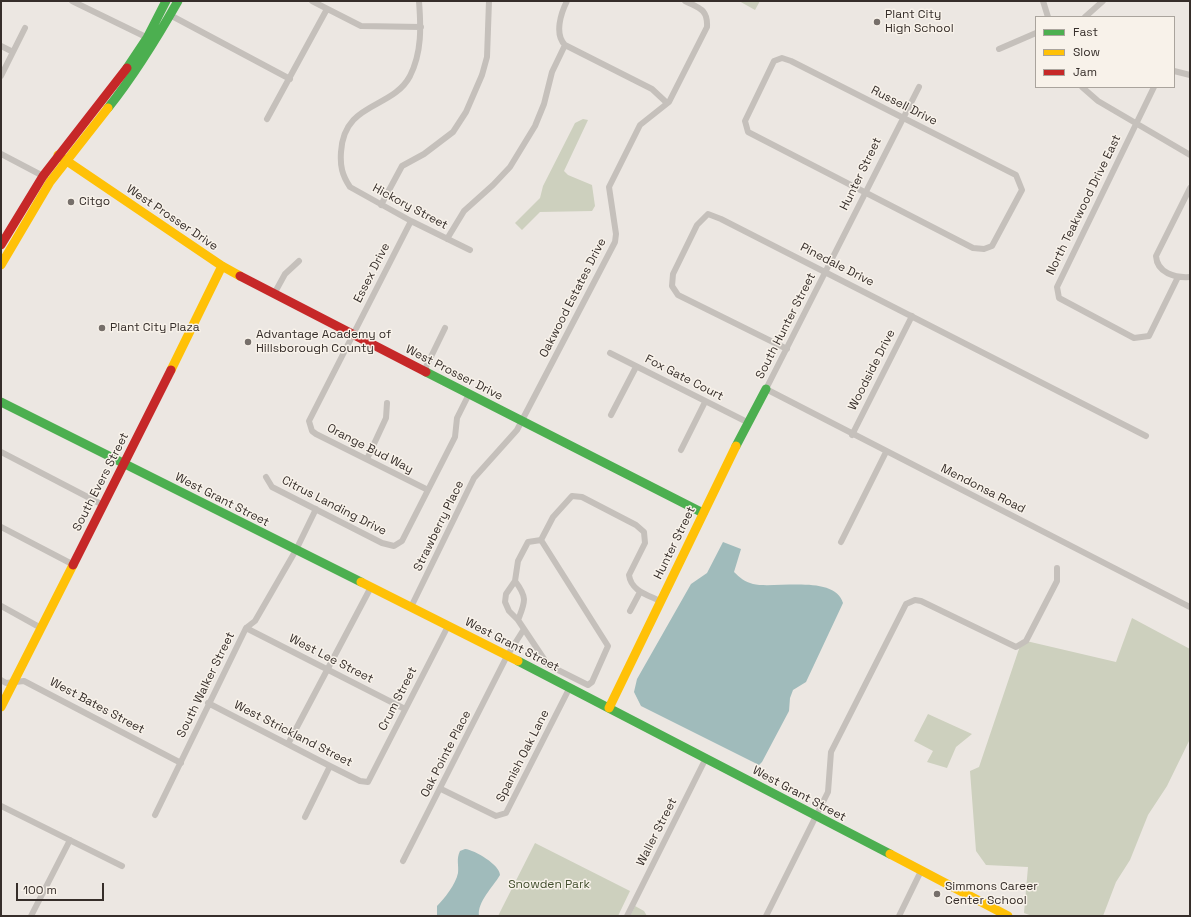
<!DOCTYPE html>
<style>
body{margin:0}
#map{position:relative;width:1191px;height:917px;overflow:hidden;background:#ece7e2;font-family:"Space Grotesk",sans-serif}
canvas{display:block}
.frame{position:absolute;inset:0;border:2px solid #362e2a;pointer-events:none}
.legend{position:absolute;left:1035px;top:16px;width:140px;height:72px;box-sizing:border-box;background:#f8f2ea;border:1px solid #aaa49d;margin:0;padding:5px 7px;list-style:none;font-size:12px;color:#362e2a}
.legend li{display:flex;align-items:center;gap:8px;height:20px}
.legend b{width:20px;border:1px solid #aaa49d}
.scale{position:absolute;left:16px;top:883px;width:88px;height:18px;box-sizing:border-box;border:2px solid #362e2a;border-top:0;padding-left:5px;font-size:12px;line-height:14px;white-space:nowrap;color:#362e2a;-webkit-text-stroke:3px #f8f2ea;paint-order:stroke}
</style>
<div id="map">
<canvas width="1191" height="917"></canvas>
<div class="frame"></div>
<ul class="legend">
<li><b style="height:5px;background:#4caf50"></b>Fast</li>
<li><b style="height:5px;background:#ffc107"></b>Slow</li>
<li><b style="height:5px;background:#c62828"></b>Jam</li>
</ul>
<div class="scale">100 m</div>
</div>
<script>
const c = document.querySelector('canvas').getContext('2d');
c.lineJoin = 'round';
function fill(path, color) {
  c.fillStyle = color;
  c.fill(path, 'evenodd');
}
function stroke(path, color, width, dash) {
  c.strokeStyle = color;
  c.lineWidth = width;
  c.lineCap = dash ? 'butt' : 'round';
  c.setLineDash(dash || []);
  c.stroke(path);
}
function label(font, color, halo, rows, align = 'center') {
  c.font = font + ' "Space Grotesk",sans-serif';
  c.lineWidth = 3;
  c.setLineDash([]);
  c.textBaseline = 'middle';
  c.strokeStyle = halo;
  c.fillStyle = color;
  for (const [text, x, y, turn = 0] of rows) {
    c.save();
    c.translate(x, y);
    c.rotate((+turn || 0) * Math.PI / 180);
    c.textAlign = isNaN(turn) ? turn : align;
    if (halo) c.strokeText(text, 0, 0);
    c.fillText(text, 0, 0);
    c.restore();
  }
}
const green = new Path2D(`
 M 739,1 L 760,1 L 755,10 Z
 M 583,119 L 588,120 L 564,171 L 568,175 L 592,185 L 595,206 L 592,211 L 540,212 L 522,230 L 515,223 L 540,198 L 543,186 L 575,123 Z
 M 1132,618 L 1190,649 L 1190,739 L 1167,786 L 1148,815 L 1130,860 L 1116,882 L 1103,916 L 1032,916 L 1024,913 L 1028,867 L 986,865 L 976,851 L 970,771 L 979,767 L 1022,640 L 1116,662 Z
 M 928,714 L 972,734 L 956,747 L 947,768 L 927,762 L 933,751 L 914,741 Z
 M 535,843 L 630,891 L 618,916 L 498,916 Z
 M 635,906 L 644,911 L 647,916 L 630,916 Z`);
const water = new Path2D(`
 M 723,542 L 741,549 L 734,572 C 739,577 745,582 753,584 C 774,589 835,574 843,603 L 806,682 L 793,690 L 790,698 L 789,711 L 762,762 L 759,765 L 641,706 L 634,692 L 637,679 L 691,584 L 707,573 Z
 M 465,849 C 475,850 500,865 500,875 C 493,887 477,902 479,916 L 437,916 L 437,906 C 444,899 456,884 458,873 C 459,865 456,859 460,851 Z`);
const street = new Path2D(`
 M 72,1 L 150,39
 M 312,1 L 361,26 L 421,27
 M 419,1 C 421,27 422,52 410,76 C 392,110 344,101 341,152 C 340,166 342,175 350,187 L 411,221 L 470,250
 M 567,1 C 561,13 554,34 565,45 L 652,89 L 667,103
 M 1043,1 L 1048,17
 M 170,15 L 290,79
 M 1085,17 L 1103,1
 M 1,46 L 13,52
 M 999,49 L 1036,33
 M 782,58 L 791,61 L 1016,175 L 1022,190 L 992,246 L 984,249 L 973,248 L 748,132 L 745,121 L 774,61 Z
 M 1174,71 L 1190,75
 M 1,76 L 25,28
 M 919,87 L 766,389 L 1190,607
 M 1082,87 L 1098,101 L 1190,155
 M 1154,87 L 1057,287 L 1059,298 L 1134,338 L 1149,336 L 1178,277
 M 267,119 L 327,9
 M 1,154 L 45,177
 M 1190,188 L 1156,256 C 1157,273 1175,278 1190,277
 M 381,205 L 402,166 L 424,154 L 453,132 L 466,112 L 482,75 L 487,57 L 489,1
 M 411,221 L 309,421 L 312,431 L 316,434 L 428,490
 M 447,239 L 464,211 L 493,185 L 510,167 L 535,126 L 544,104 L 552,72 L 565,45
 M 274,294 L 285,274 L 299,261
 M 787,349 L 678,295 L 672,286 L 673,274 L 697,225 L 708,214 L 721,219 L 1146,436
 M 610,353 L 747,422
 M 424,371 L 445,328
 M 611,415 L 636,367
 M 852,435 L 912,316
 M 681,450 L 705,402
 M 1,452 L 103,505
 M 367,459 L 386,418 L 387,403
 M 266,477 L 272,487 L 382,543 L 394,546 L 402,541 L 455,437 L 457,418 L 469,394
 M 1,527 L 72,564
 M 541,540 L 608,646 L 592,682 L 588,685 L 548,665 L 518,620 L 509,611 L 505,602 L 506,594 L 515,581 L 518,561 L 528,542 L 541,540 L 553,517 L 572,496 L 582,497 L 636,525 L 644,532 L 645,543 L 629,575 C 631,591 648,595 660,601
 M 841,542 L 886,452
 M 515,581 C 528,598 525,602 518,620
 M 1,606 L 41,628
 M 411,607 L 474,478 L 517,430 L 615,242 L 616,234 L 609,187 L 640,125 L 669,102 L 707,27 C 708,9 699,8 685,1
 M 630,611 L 640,592
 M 246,628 L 405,709
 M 1,680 L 6,683 L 24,681 L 181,763
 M 208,703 L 330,766 L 360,781 L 368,782 L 448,626
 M 288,744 L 371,587
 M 441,789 L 496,816 L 506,813 L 570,687
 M 1,806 L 122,866
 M 155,815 L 246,628 L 255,621 L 296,550 L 316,509
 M 305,817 L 330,766
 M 403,861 L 507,656 L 524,629
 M 31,916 L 70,840
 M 627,916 L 706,758
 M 766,916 L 828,792 L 831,752 L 906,604 L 915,600 L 921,601 L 1016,647 L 1026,641 L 1057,581 L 1057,568
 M 899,916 L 921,871`);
const fast = new Path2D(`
 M 127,68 L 147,38 L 166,1
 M 108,108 C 135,74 157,38 178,1
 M 426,372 L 703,513
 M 1,402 L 361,582
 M 736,446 L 766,389
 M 518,661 L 890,854`);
const slow = new Path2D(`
 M 58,155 L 222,266 L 240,276
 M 1,265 L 50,182 L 108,108
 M 171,370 L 222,266
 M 361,582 L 518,661
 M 1,707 L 73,565
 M 609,708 L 736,446
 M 890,854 L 1008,916`);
const jam = new Path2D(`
 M 1,245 L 43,176 L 127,68
 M 240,276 L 426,372
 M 73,565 L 171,370`);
const markers = [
 [877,22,4,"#766f6a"],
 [71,202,4,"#766f6a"],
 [102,328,4,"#766f6a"],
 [248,342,4,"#766f6a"],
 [937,894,4,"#766f6a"]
];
const poiNames = [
 ["Plant City",885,15],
 ["High School",885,29],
 ["Citgo",79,202],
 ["Plant City Plaza",110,328],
 ["Advantage Academy of",256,335],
 ["Hillsborough County",256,349],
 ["Simmons Career",945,887],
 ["Center School",945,901]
];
const streetNames = [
 ["Russell Drive",904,106,27],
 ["Hunter Street",861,174,-64],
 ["North Teakwood Drive East",1084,205,-64],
 ["Hickory Street",410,207,28],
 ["West Prosser Drive",172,218,34],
 ["Pinedale Drive",837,265,27],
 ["Essex Drive",372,273,-63],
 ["Oakwood Estates Drive",573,298,-63],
 ["South Hunter Street",786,326,-63],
 ["Woodside Drive",872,370,-63],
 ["West Prosser Drive",454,373,27],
 ["Fox Gate Court",684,378,27],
 ["Orange Bud Way",370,449,27],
 ["South Evers Street",101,482,-63],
 ["Mendonsa Road",983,489,27],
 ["West Grant Street",222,500,27],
 ["Citrus Landing Drive",334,506,27],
 ["Strawberry Place",439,526,-64],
 ["Hunter Street",675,543,-64],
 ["West Grant Street",512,645,27],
 ["West Lee Street",331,659,27],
 ["South Walker Street",206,685,-64],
 ["Crum Street",398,699,-63],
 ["West Bates Street",97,706,28],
 ["West Strickland Street",293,734,27],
 ["Oak Pointe Place",446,754,-63],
 ["Spanish Oak Lane",523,756,-63],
 ["West Grant Street",799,794,28],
 ["Waller Street",657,832,-63]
];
const parkNames = [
 ["Snowden Park",549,885]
];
fill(green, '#cdd0be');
fill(water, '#a0bbbb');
stroke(street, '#c5c0bb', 6);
stroke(fast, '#4caf50', 9);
stroke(slow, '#ffc107', 9);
stroke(jam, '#c62828', 9);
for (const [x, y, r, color] of markers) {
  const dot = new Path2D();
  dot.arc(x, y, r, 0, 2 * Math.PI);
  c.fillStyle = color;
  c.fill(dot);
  stroke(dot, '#f8f2ea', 1.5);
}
label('12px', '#362e2a', '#f8f2ea', poiNames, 'left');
label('12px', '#362e2a', '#f8f2ea', streetNames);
label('12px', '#455130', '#f8f2ea', parkNames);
</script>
